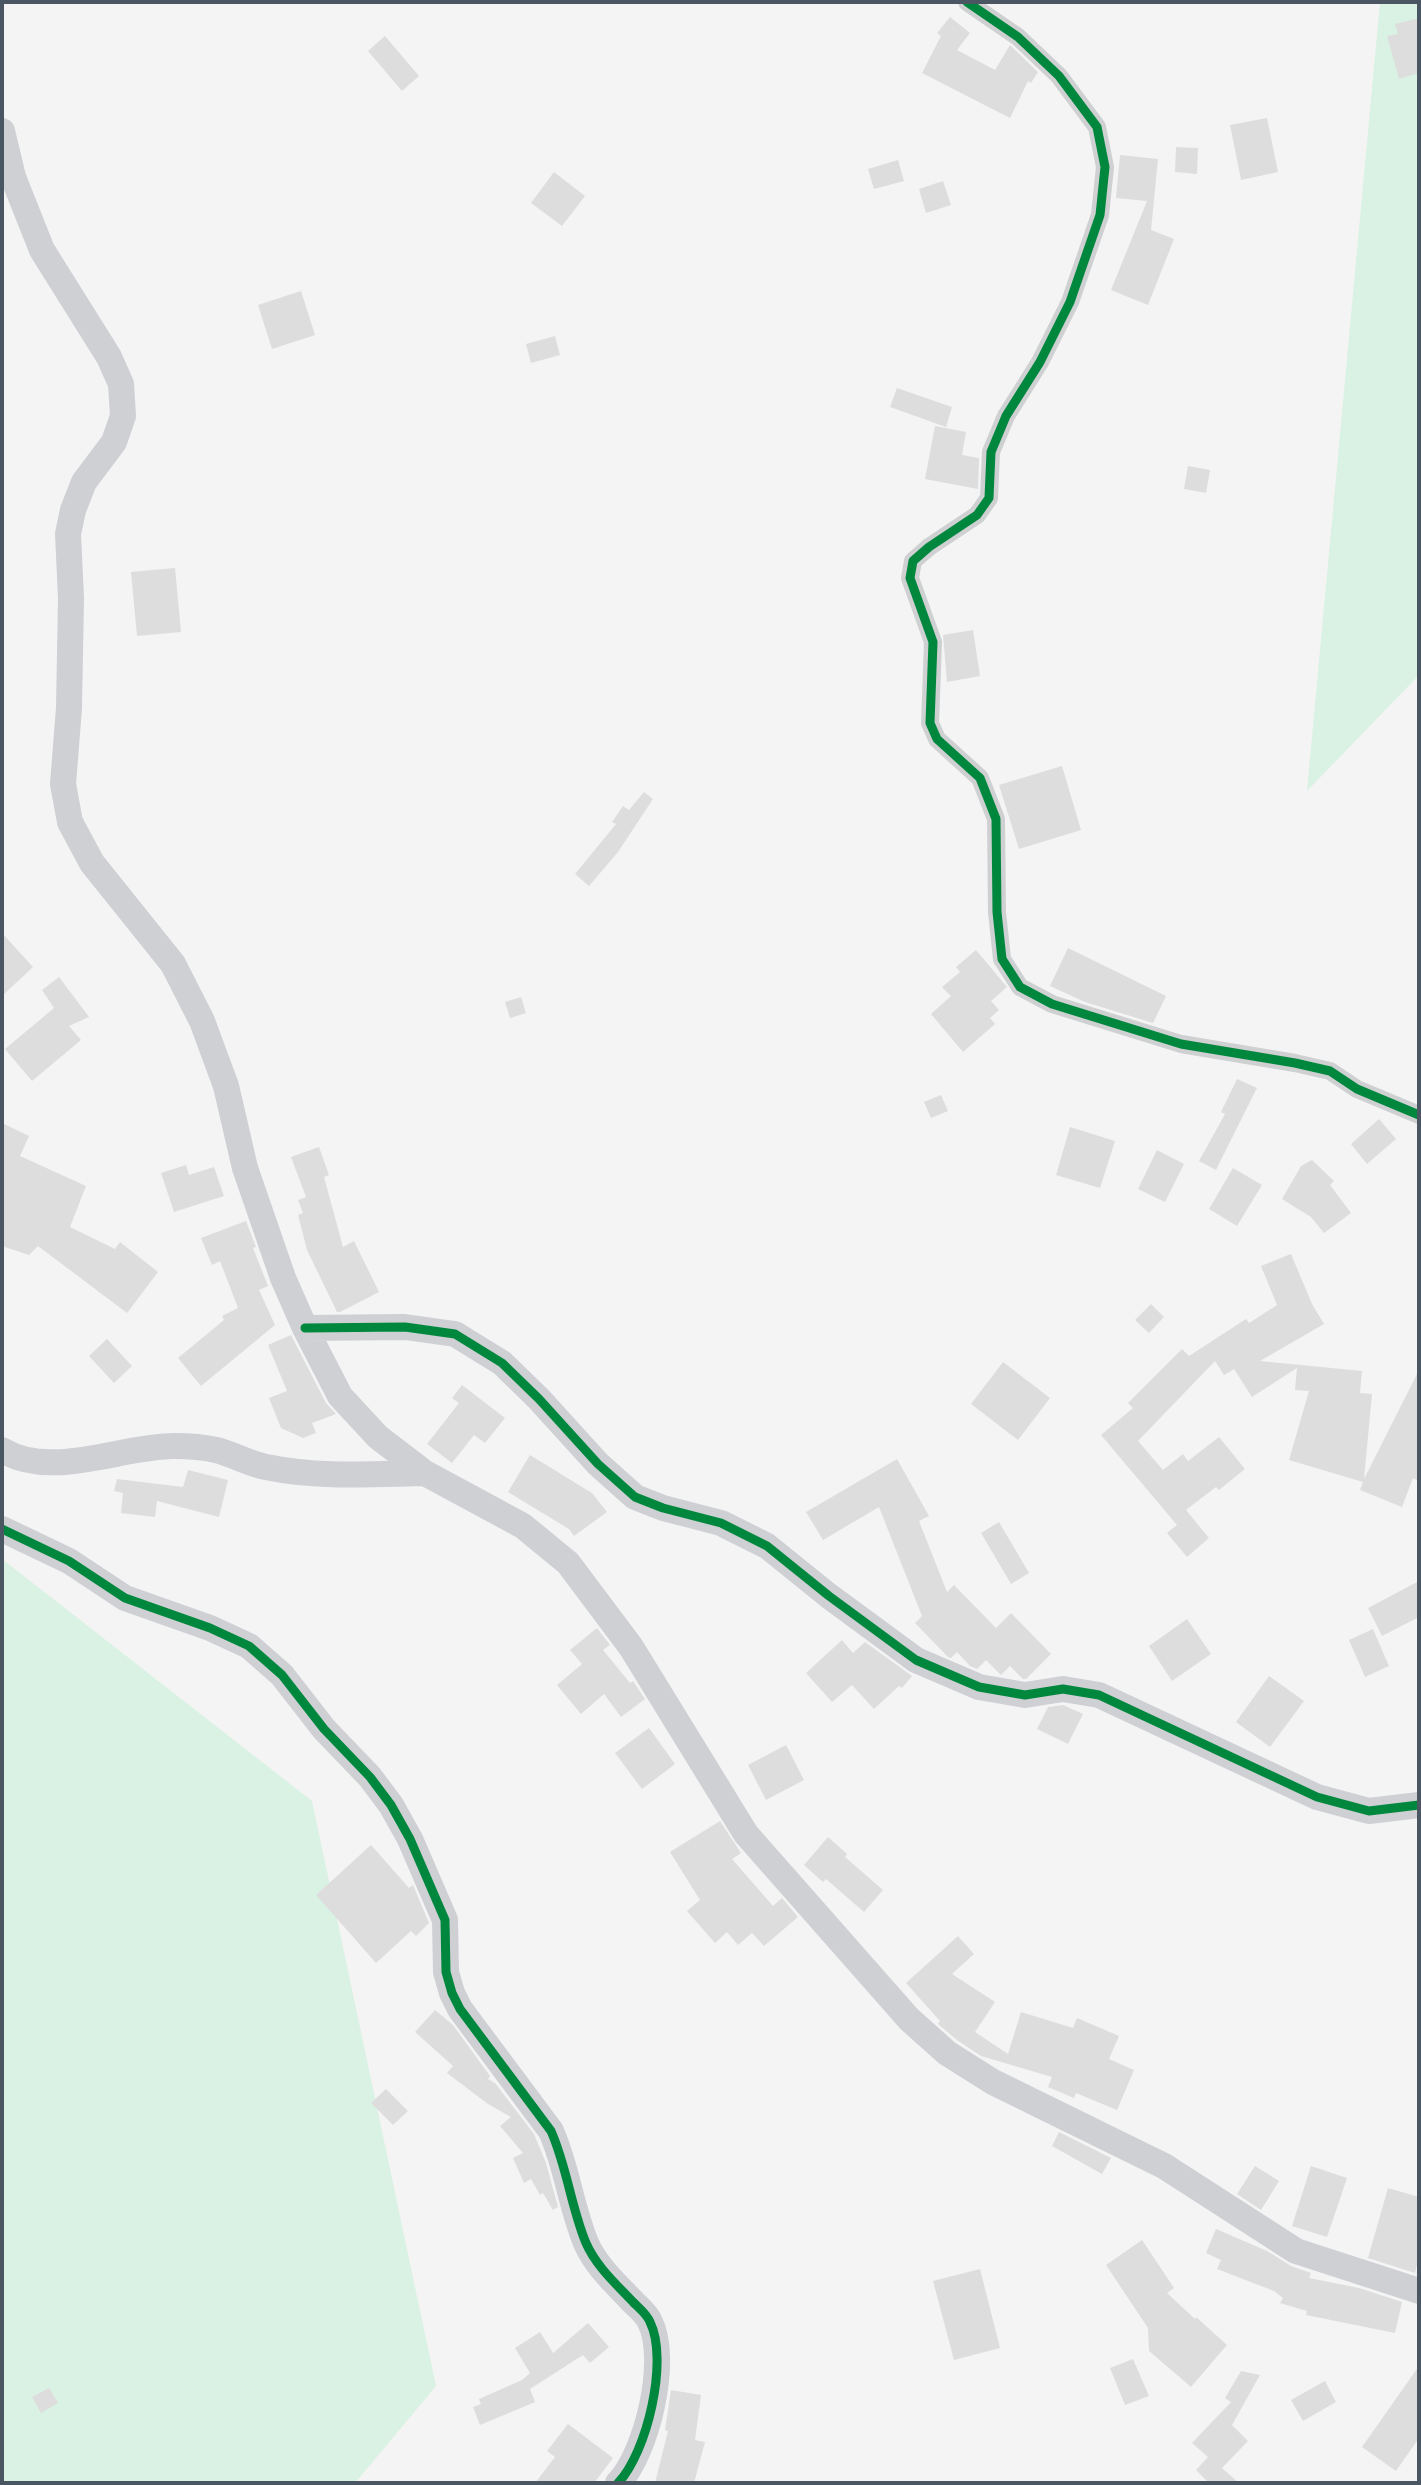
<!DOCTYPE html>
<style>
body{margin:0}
#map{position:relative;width:1421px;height:2485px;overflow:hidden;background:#f4f4f4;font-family:"Work Sans",sans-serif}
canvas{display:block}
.frame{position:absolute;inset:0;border:4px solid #4a5661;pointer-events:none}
</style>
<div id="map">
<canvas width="1421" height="2485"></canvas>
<div class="frame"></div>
</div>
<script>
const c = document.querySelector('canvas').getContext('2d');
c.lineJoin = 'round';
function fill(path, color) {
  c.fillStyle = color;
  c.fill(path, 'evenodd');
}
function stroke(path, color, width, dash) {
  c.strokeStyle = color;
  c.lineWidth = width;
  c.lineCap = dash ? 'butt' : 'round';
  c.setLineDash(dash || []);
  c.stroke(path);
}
const green = new Path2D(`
 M 1380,2 L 1419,2 L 1419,675 L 1307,791 Z
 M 2,1559 L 312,1801 L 436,2386 L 355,2483 L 2,2483 Z`);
const building = new Path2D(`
 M 950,17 L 970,33 L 957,50 L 995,70 L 1010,45 L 1038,72 L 1031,83 L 1028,81 L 1010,118 L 922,73 L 941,36 L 937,33 Z
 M 1419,18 L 1419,73 L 1399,79 L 1387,36 L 1398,34 L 1395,24 Z
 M 385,36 L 419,76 L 402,91 L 368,51 Z
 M 1267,118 L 1278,172 L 1241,180 L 1230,125 Z
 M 1176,147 L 1198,148 L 1197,174 L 1175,172 Z
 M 1120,155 L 1158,159 L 1151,230 L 1174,239 L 1148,305 L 1111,290 L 1147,201 L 1116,198 Z
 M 898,160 L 904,181 L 874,189 L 868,169 Z
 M 554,172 L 585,196 L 562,226 L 531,203 Z
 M 943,181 L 951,205 L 926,213 L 919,189 Z
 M 301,291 L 315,335 L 272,349 L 258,305 Z
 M 555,336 L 560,355 L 531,363 L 526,344 Z
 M 897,388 L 952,407 L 946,427 L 890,407 Z
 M 935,426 L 966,432 L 962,455 L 979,458 L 978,489 L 925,479 Z
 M 1188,466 L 1210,470 L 1206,493 L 1184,489 Z
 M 175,568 L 181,632 L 137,636 L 131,572 Z
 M 973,630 L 980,676 L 947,682 L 943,635 Z
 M 1062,766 L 1081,830 L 1019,849 L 999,785 Z
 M 644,792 L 653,799 L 618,852 L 589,886 L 575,874 L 616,824 L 612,822 L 623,806 L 629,810 Z
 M 2,933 L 33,967 L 2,996 Z
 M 1068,948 L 1166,996 L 1153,1023 L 1085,1002 L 1050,986 Z
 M 976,950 L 1007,987 L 991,1001 L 999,1010 L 990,1018 L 995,1024 L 963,1052 L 931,1014 L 951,996 L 942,987 L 960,972 L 956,967 Z
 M 59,977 L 89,1017 L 69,1026 L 81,1040 L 32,1081 L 5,1049 L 54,1008 L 42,990 Z
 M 521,997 L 526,1013 L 510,1018 L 505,1002 Z
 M 1237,1079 L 1257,1088 L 1216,1170 L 1199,1161 L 1225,1114 L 1221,1112 Z
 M 941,1095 L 948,1111 L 931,1118 L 924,1102 Z
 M 1379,1119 L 1396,1139 L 1367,1164 L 1351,1144 Z
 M 2,1123 L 29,1136 L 20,1156 L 86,1186 L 70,1227 L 115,1249 L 120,1242 L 158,1272 L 127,1313 L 38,1246 L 29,1255 L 2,1246 Z
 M 1070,1127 L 1115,1141 L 1100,1188 L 1056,1175 Z
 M 319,1147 L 329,1175 L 324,1177 L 343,1247 L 354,1241 L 379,1292 L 340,1312 L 337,1312 L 307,1250 L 298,1215 L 303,1213 L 298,1200 L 306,1197 L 291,1157 Z
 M 1157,1150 L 1184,1164 L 1165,1202 L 1138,1189 Z
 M 1312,1160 L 1334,1181 L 1330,1185 L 1351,1213 L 1324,1233 L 1311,1217 L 1282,1199 L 1301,1166 Z
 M 186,1165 L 189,1175 L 214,1167 L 224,1196 L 174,1212 L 161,1173 Z
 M 1233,1168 L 1262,1185 L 1237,1226 L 1209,1209 Z
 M 246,1221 L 256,1247 L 253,1248 L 268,1286 L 259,1290 L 275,1325 L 201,1386 L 178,1358 L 224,1320 L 222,1316 L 238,1308 L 220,1261 L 212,1265 L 201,1238 Z
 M 1291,1254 L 1312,1304 L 1324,1324 L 1260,1361 L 1362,1371 L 1360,1393 L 1372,1394 L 1364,1479 L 1419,1370 L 1419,1481 L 1413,1478 L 1402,1507 L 1360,1490 L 1363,1482 L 1289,1460 L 1309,1391 L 1295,1390 L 1297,1368 L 1252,1397 L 1234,1369 L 1224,1375 L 1215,1361 L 1138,1441 L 1163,1470 L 1183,1454 L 1188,1461 L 1219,1437 L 1245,1469 L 1219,1490 L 1216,1487 L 1186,1510 L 1209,1538 L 1187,1557 L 1167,1533 L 1177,1525 L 1101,1435 L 1133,1408 L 1128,1403 L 1182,1349 L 1189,1356 L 1246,1319 L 1249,1323 L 1277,1305 L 1261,1266 Z
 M 1151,1304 L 1164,1317 L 1149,1333 L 1135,1320 Z
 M 291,1335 L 326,1403 L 336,1414 L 312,1423 L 316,1433 L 303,1438 L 281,1428 L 269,1398 L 287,1391 L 268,1345 Z
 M 107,1339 L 132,1366 L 114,1383 L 89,1356 Z
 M 1003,1362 L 1050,1398 L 1018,1440 L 971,1404 Z
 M 462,1385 L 505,1418 L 485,1443 L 474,1435 L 452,1463 L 427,1444 L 459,1403 L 452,1398 Z
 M 530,1455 L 592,1493 L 607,1512 L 574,1536 L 569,1529 L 508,1492 Z
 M 897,1459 L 929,1516 L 919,1521 L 947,1592 L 954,1585 L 996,1628 L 1011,1613 L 1051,1654 L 1026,1679 L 1023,1679 L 1010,1666 L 1001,1675 L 986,1660 L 977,1669 L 970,1666 L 957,1652 L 951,1658 L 948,1657 L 915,1623 L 922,1616 L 879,1507 L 823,1540 L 806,1512 Z
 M 188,1470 L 228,1480 L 219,1517 L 157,1501 L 155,1517 L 121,1513 L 123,1493 L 114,1491 L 117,1479 L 183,1487 Z
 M 999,1522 L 1029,1573 L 1011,1584 L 981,1533 Z
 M 1419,1581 L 1419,1617 L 1382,1636 L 1368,1608 Z
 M 1187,1619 L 1211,1654 L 1172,1681 L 1149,1646 Z
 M 597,1628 L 610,1645 L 603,1650 L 630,1683 L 633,1681 L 645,1699 L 621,1717 L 604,1694 L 581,1714 L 557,1685 L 582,1664 L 570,1650 Z
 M 1373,1629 L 1389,1666 L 1365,1677 L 1349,1640 Z
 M 842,1640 L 853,1653 L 865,1642 L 912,1676 L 902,1688 L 899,1686 L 874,1709 L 852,1685 L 832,1702 L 806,1673 Z
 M 1269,1676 L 1304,1701 L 1270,1747 L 1236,1722 Z
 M 1063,1705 L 1083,1714 L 1068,1744 L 1037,1729 L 1048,1707 Z
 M 649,1728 L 675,1764 L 642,1789 L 615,1753 Z
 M 786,1745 L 804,1780 L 766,1800 L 748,1765 Z
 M 720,1821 L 741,1853 L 732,1859 L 773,1906 L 782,1898 L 798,1917 L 764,1946 L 752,1933 L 738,1945 L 727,1932 L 715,1943 L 687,1911 L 700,1900 L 670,1852 Z
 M 828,1837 L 847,1854 L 845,1857 L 883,1890 L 864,1912 L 826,1879 L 823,1882 L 804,1865 Z
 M 371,1845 L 409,1888 L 413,1885 L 429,1923 L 416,1936 L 411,1931 L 376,1963 L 316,1895 Z
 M 958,1936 L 974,1954 L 952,1974 L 995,2002 L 975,2032 L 1008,2054 L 1021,2012 L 1073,2028 L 1077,2018 L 1119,2036 L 1109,2059 L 1134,2070 L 1117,2110 L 1076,2093 L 1074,2098 L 1048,2087 L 1052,2077 L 981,2056 L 957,2040 L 938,2024 L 940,2021 L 906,1983 Z
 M 435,2010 L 453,2025 L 490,2076 L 488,2079 L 495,2083 L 534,2134 L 546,2163 L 558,2207 L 553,2210 L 543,2193 L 540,2195 L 531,2179 L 524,2183 L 513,2158 L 523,2153 L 500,2126 L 511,2117 L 488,2104 L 447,2073 L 453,2066 L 415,2032 Z
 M 386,2089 L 408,2111 L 393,2125 L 371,2103 Z
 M 1059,2132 L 1111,2158 L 1102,2174 L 1052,2146 Z
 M 1255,2166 L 1279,2181 L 1261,2210 L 1237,2194 Z
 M 1311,2166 L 1347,2178 L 1327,2237 L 1292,2226 Z
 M 1388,2188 L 1419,2197 L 1419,2256 L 1415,2273 L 1368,2258 Z
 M 1216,2229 L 1267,2251 L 1291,2266 L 1311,2273 L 1309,2278 L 1359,2288 L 1402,2302 L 1395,2333 L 1306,2315 L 1307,2311 L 1280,2303 L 1283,2298 L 1274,2291 L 1217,2269 L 1221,2260 L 1206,2253 Z
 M 1142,2240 L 1174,2288 L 1167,2293 L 1195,2319 L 1196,2317 L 1227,2345 L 1191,2387 L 1149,2351 L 1148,2328 L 1106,2265 Z
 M 980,2269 L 1000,2348 L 954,2360 L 933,2281 Z
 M 588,2323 L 609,2347 L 590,2363 L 583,2355 L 530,2389 L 535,2402 L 480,2425 L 473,2407 L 481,2404 L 479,2399 L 522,2380 L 530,2373 L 515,2348 L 540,2332 L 553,2353 Z
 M 1133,2359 L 1149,2396 L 1125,2405 L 1110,2368 Z
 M 1419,2366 L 1419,2438 L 1396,2471 L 1362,2447 Z
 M 1241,2371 L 1260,2375 L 1232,2425 L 1248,2441 L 1222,2468 L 1239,2483 L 1209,2483 L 1196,2470 L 1208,2457 L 1192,2443 L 1231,2402 L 1225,2398 Z
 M 1325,2381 L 1336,2402 L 1303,2421 L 1291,2400 Z
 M 49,2388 L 58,2403 L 41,2413 L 32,2397 Z
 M 671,2390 L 701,2395 L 695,2440 L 705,2442 L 694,2483 L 655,2483 L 668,2431 L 665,2430 Z
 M 568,2424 L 613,2458 L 594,2483 L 535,2483 L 555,2457 L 547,2451 Z`);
const street = new Path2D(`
 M 967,2 L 1018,37 L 1059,76 L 1097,127 L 1105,167 L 1100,215 L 1070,302 L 1040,362 L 1006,416 L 991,452 L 989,498 L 977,515 L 929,547 L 913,561 L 910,578 L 933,642 L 930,723 L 937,739 L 980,778 L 996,819 L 997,912 L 1002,959 L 1020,987 L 1052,1004 L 1181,1044 L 1295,1063 L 1330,1071 L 1357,1089 L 1419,1115`);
const secondary = new Path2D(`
 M 2,131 L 13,177 L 42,250 L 109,357 L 121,384 L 123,416 L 114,442 L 84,482 L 73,510 L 68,534 L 71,598 L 69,708 L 63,784 L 70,822 L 92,863 L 173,964 L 202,1021 L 226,1086 L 245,1168 L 283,1278 L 305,1328 L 340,1396 L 378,1437 L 425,1473 L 523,1526 L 568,1563 L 631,1647 L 746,1834 L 909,2019 L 947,2053 L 993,2082 L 1164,2166 L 1296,2251 L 1419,2291
 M 305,1328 L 405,1327 L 455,1334 L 502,1363 L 539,1399 L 598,1464 L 635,1497 L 663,1508 L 721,1523 L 767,1546 L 829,1596 L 916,1660 L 979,1687 L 1025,1695 L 1063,1689 L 1099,1695 L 1317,1797 L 1369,1811 L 1419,1805
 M 2,1450 C 51,1480 121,1446 174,1446 C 187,1446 203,1447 216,1450 C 233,1454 249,1464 266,1467 C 319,1478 372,1474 425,1473
 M 2,1529 L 69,1561 L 125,1598 L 210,1628 L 249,1646 L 282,1675 L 324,1729 L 370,1777 L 391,1805 L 410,1839 L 445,1920 L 446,1972 L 452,1993 L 460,2009 L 551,2131 C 567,2167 571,2207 586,2243 C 596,2266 616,2284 633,2302 C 639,2308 647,2314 650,2322 C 669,2360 647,2453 618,2483`);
const cycleway = new Path2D(`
 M 967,2 L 1018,37 L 1059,76 L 1097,127 L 1105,167 L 1100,215 L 1070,302 L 1040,362 L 1006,416 L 991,452 L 989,498 L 977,515 L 929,547 L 913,561 L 910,578 L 933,642 L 930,723 L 937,739 L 980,778 L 996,819 L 997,912 L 1002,959 L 1020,987 L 1052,1004 L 1181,1044 L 1295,1063 L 1330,1071 L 1357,1089 L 1419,1115
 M 305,1328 L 405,1327 L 455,1334 L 502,1363 L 539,1399 L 598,1464 L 635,1497 L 663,1508 L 721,1523 L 767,1546 L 829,1596 L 916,1660 L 979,1687 L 1025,1695 L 1063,1689 L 1099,1695 L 1317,1797 L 1369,1811 L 1419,1805
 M 2,1529 L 69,1561 L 125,1598 L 210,1628 L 249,1646 L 282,1675 L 324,1729 L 370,1777 L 391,1805 L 410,1839 L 445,1920 L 446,1972 L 452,1993 L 460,2009 L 551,2131 C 567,2167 571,2207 586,2243 C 596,2266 616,2284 633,2302 C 639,2308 647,2314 650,2322 C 669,2360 647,2453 618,2483`);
fill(green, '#d9f2e3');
fill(building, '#ddddde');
stroke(street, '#ced0d2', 18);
stroke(secondary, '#ced0d4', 26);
stroke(cycleway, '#00873e', 9);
</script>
